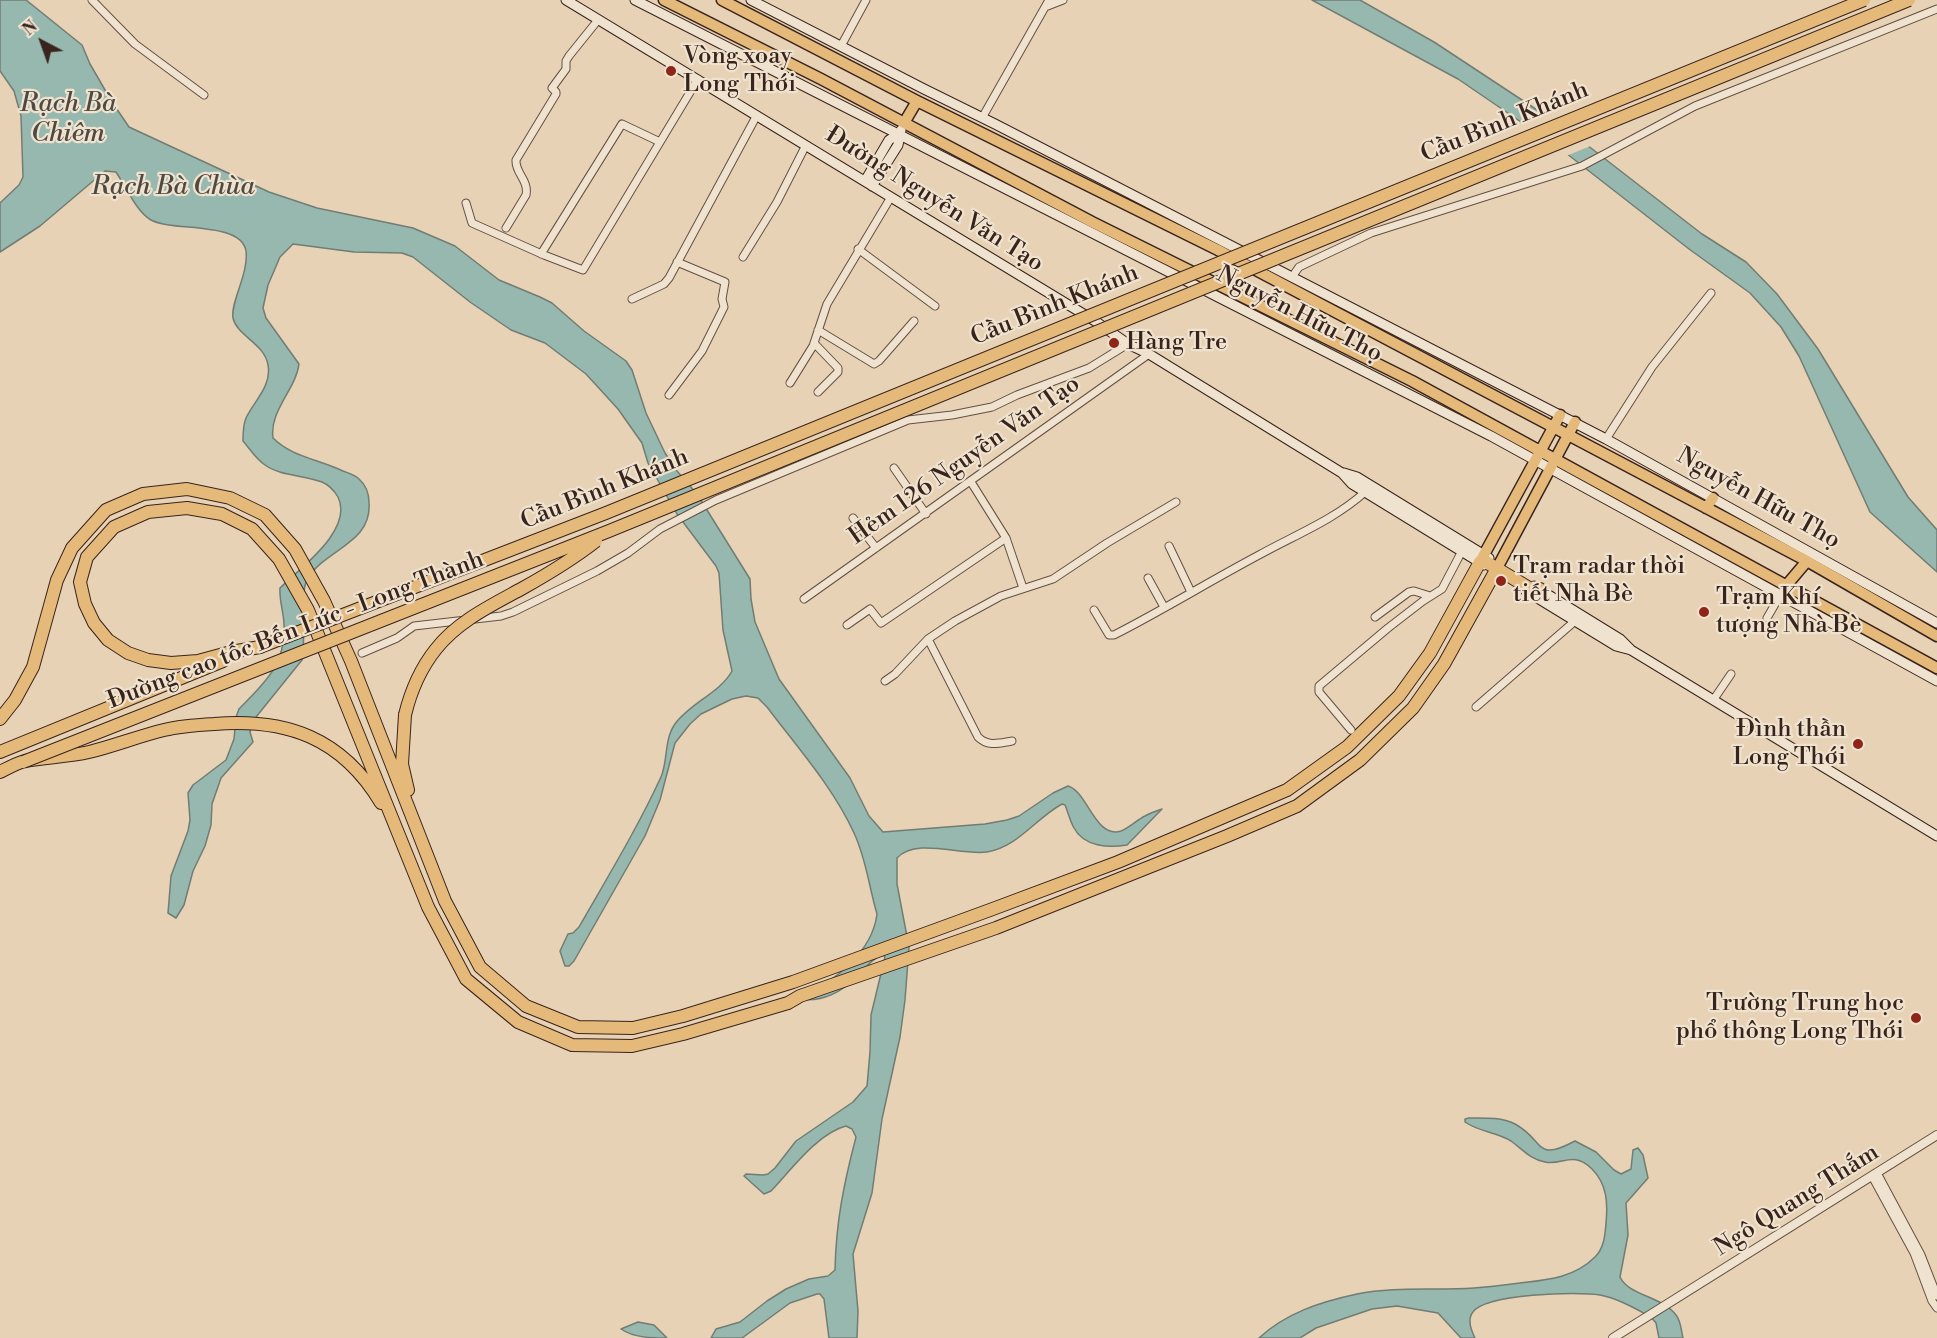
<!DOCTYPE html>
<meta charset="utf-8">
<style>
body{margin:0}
#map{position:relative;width:1937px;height:1338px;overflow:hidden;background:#e7d2b5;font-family:"Libre Bodoni",serif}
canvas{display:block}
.north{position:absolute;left:12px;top:12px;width:60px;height:60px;-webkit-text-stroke:4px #efe2cf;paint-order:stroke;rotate:319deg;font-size:16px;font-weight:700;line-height:24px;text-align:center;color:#39241d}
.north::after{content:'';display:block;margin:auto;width:21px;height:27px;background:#39241d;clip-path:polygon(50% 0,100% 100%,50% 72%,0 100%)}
</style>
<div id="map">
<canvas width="1937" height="1338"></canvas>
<div class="north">N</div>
</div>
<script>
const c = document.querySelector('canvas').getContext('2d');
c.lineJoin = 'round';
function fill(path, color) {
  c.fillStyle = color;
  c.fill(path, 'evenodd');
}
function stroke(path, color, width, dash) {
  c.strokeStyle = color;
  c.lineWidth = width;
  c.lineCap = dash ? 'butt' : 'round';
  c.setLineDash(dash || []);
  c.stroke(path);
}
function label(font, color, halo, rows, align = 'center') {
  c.font = font + ' "Libre Bodoni",serif';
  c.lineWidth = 4.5;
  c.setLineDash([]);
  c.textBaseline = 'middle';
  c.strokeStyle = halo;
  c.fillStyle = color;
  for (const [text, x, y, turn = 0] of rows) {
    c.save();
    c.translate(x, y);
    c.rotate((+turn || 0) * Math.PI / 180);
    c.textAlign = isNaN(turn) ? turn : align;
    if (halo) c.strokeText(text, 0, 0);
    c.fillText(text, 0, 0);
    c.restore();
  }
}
const water = new Path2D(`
 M 0,0 L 26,0 L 82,45 L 90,64 L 112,102 L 129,127 L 269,192 L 317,208 L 413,228 L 455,246 L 499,280 L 540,297 L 552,303 L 584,331 L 626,361 L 632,370 L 646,413 L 665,453 L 677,471 L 697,494 L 750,579 L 751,599 L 755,622 L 779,679 L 850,778 L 869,816 L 883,832 L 985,824 L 1007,820 L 1019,816 L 1053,793 L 1068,786 C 1088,792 1095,839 1121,831 C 1129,828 1137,820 1145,816 C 1150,813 1156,811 1162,809 L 1127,845 C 1109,848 1084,847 1074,828 C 1070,821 1068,812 1065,805 L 1062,804 C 1036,818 1018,847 987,852 C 961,856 916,837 897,858 L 897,884 L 909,947 L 905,1000 L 900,1037 L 882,1119 L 872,1193 L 853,1254 L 858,1311 L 857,1338 L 829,1338 L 824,1299 L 820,1294 L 817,1294 L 790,1303 L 742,1338 L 711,1338 L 716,1329 L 740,1322 L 767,1301 L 786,1289 L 809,1279 L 828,1276 L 835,1270 C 836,1221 844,1183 856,1137 L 852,1129 L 846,1126 C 818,1133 791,1170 771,1191 L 764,1194 L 744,1176 L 746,1174 L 763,1175 L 768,1174 L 775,1168 L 796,1141 L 853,1102 L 867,1086 L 870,1052 L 871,1015 L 885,957 L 883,955 C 871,959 867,967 858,976 C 843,991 822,1003 800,999 C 833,981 872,954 877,914 C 869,887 866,858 854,833 C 833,787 797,747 767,707 L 758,698 L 746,696 L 732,699 L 701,714 L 690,724 L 675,743 L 660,800 L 645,836 L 574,961 L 569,966 L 565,966 L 560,951 L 568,934 L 573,933 L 579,927 C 607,878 637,829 661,777 C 668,761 664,739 675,724 C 690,703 720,693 732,671 L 723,630 L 719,573 L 716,566 L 677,514 L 648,463 L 642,443 L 618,409 L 586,374 L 545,343 L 511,330 L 470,302 L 413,257 L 402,253 L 354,252 L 293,244 L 280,257 L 268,285 L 263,308 L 266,318 L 299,364 C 296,389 269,411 273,438 C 292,457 318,459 343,471 C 348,473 355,475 359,479 C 366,485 369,494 369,503 C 372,543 326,549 308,578 C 298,594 307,639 302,660 L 252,722 L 250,732 L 253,742 L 221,778 L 212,804 L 211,825 L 205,846 L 193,871 L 184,905 L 176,918 L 168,913 L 171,876 L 188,831 L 190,820 L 188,793 L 193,785 L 226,760 L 234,739 L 236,717 L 239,709 C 264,683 286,665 284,625 C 284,613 279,601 280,588 C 300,568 354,530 338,497 C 334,490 329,485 322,482 C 304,475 280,476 265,465 C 256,459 250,449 243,441 C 243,434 243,425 246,418 C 254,401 272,386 268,365 C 265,344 237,336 233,318 C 230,303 249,273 246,251 C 241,221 173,232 151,220 C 136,211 126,187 116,172 L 105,171 L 40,226 L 0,252 L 0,203 L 19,185 L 23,177 L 21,116 L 14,91 L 0,71 Z
 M 1312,0 L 1360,0 L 1434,42 L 1569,131 L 1702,234 L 1746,262 L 1777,294 L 1818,349 L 1908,497 L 1937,530 L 1937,572 L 1870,512 L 1799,356 L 1781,327 L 1750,293 L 1689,249 L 1562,150 L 1458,79 Z
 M 1469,1118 C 1484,1118 1501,1117 1515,1124 C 1545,1140 1534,1163 1575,1141 L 1596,1152 L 1614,1170 L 1621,1174 L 1631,1169 L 1633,1150 L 1638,1148 L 1643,1155 L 1648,1178 L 1626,1203 L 1628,1235 L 1620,1277 C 1629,1296 1662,1296 1676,1315 C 1681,1321 1681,1330 1683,1338 L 1659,1338 L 1656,1323 L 1651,1317 C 1636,1309 1617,1298 1600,1295 C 1578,1291 1485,1294 1473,1312 C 1467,1319 1471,1330 1475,1338 L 1461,1338 L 1438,1313 L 1397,1306 L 1372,1309 L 1316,1328 L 1300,1338 L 1259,1338 C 1286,1313 1320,1302 1357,1294 C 1395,1286 1436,1291 1474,1288 C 1490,1287 1505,1285 1520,1283 C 1547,1280 1574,1278 1595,1257 C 1604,1248 1605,1236 1606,1223 C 1608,1203 1607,1184 1592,1169 C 1573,1150 1562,1166 1545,1162 C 1531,1160 1522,1149 1511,1141 C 1497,1132 1479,1132 1465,1122 L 1465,1119 Z
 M 638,1322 L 654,1325 L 667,1338 C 652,1338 634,1338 621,1329 Z`);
const pier = new Path2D(`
 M 1546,112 L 1570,129 L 1593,145 L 1566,156 L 1518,124 Z`);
const minor = new Path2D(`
 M 92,0 L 135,44 L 204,95
 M 1045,7 L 1063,0
 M 841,46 L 866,0
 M 982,118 L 1049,0
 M 466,203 L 472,223 L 544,255 L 583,270 L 698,79
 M 506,228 L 526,195 C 529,180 515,173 516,160 L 556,94 L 556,92 L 552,88 L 566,69 L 566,61 L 569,56 L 598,20
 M 858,249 L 935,306
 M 541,254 L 622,124 L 660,142
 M 743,257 L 777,202 L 806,145
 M 1292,277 L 1299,267 L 1371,233 L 1582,166 L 1695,106 L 1937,9
 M 632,299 L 664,284 L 669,278 L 757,115
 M 818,330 L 874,364 L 879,361 L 914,321
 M 814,343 L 838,368 L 838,372 L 818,392
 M 790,383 L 813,346 L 827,304 L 891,197
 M 669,395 L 702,351 L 724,307 L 722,299 L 725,282 L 677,262
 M 1606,439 L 1652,367 L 1711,293
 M 894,468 L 926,514
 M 971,482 L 1006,538 L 1023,588
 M 853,518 L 876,548
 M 1169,546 L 1191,592
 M 1148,578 L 1164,607
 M 804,599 L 1149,354
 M 1094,610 L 1109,635 L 1114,635 C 1163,610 1210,581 1259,555 C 1295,535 1334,520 1365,492
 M 1375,617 L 1409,592 L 1414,591 L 1430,596
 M 1767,618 L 1782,592
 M 847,625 L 870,609 L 881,623 L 1006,538
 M 928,639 L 978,737 C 988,747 999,743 1012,741
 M 362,653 L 397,638 L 414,626 L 501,616 L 513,612 L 597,571 L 628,553 L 660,529 L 716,500 L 908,420 L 952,415 L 992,407 L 1017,395 L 1089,368 L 1128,344
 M 885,681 L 895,674 L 928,639 L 955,621 L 1001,596 L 1053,579 L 1107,543 L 1176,502
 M 1714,699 L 1731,674
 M 1476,707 L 1575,621
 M 1351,730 L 1319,692 L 1319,686 L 1388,628 L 1423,601 L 1442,589 L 1462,551
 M 1877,1173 L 1921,1255 L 1937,1296
 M 1872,1176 L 1914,1253 L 1932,1301 L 1937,1308`);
const tertiary = new Path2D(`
 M 1613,1338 L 1937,1135`);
const secondary = new Path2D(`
 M 566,0 L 1095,321 L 1128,344 L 1149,354 L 1342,473 L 1352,484 L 1484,565
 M 635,0 L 1491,436 L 1937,681
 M 751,0 L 924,89 L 995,124 L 1606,439 L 1937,623
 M 865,181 L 889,140 L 899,134
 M 872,186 L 898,145 L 901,130
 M 1344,473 L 1357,477 L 1489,558
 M 1534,586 L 1620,639 L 1631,650 L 1937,836
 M 1526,591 L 1616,646 L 1631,650`);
const primary = new Path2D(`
 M 664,0 L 821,79 L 1092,222 L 1412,381 L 1937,668
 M 722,0 L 917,101 L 1218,250 L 1807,561 L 1937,636
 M 904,123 L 917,101
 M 1706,508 L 1713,498
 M 1480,562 L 1560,415
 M 1495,572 L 1575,422
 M 1785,587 L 1807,561`);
const motorway = new Path2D(`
 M 260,647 L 231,652 L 198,661 L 171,663 L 148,660 L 128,653 L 108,640 L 94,623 L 85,604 L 80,582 L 87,557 L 114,527 L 148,512 L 187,508 L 222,514 L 252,529 L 279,559 L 308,610 L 428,907 L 466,979 L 518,1022 L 572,1045 L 632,1046 L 683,1034 L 788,1003 L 800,996 L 996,928 L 1227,836 L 1297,806 L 1360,760 L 1413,708 L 1444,664 L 1495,572
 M 405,715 L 402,764 L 408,790
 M 0,719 L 15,700 L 33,667 L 57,580 L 72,548 L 106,510 L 143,494 L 187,489 L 230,498 L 265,515 L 295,549 L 324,601 L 351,661 L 445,901 L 480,967 L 526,1006 L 578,1027 L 633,1028 L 683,1016 L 793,982 L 990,910 L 1118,862 L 1287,790 L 1347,747 L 1399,696 L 1430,653 L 1480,562 L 1486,562 L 1534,591 L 1540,589
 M 0,752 L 223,661
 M 0,772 C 8,768 17,763 25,761 C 46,757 68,757 89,752 C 114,746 139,736 164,730 C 180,726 197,725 214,724 C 287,718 342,738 381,803`);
const motorwayBridge = new Path2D(`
 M 260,647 L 606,513 L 1864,0
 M 405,715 C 411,690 420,669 436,649 C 458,621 492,605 523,588 C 548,574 573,559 596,541
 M 23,762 L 609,531 L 1909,0`);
const markers = [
 [671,71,6,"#8f2418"],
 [1114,343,6,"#8f2418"],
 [1501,581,6,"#8f2418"],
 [1704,612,6,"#8f2418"],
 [1858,744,6,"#8f2418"],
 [1916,1018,6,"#8f2418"]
];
const poiNames = [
 ["Vòng xoay",683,57],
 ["Long Thới",683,85],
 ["Hàng Tre",1126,343],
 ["Trạm radar thời",1513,567],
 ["tiết Nhà Bè",1513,595],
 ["Trạm Khí",1716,598],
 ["tượng Nhà Bè",1716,626],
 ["Đình thần",1846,730,"right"],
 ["Long Thới",1846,758,"right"],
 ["Trường Trung học",1904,1004,"right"],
 ["phổ thông Long Thới",1904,1032,"right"]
];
const streetNames = [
 ["Cầu Bình Khánh",1505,123,-22],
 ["Đường Nguyễn Văn Tạo",934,200,32],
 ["Cầu Bình Khánh",1055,306,-22],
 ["Nguyễn Hữu Thọ",1299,315,27],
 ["Hẻm 126 Nguyễn Văn Tạo",965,461,-35],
 ["Cầu Bình Khánh",605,490,-22],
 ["Nguyễn Hữu Thọ",1758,499,29],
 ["Đường cao tốc Bến Lức - Long Thành",296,631,-21],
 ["Ngô Quang Thắm",1797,1201,-32]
];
const waterNames = [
 ["Rạch Bà",68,105],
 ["Chiêm",68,135],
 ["Rạch Bà Chùa",173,188]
];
fill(water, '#97b8ae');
stroke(water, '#717d74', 1.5);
fill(pier, '#e7d2b5');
stroke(minor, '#645043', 9);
stroke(tertiary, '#645043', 10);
stroke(secondary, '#39241d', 11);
stroke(primary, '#39241d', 13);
stroke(motorway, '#39241d', 14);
stroke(minor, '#efe2cf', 7);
stroke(tertiary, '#efe2cf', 8);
stroke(secondary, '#efe2cf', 9);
stroke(primary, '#e4b97a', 10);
stroke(motorway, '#e4b97a', 12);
stroke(motorwayBridge, '#39241d', 14, []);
stroke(motorwayBridge, '#e4b97a', 12);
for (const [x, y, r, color] of markers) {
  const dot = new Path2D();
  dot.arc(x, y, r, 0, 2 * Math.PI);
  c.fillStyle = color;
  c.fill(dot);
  stroke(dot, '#efe2cf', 2);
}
label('24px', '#39241d', '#efe2cf', poiNames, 'left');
label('24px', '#39241d', '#efe2cf', streetNames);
label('italic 26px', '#504941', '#efe2cf', waterNames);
</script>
